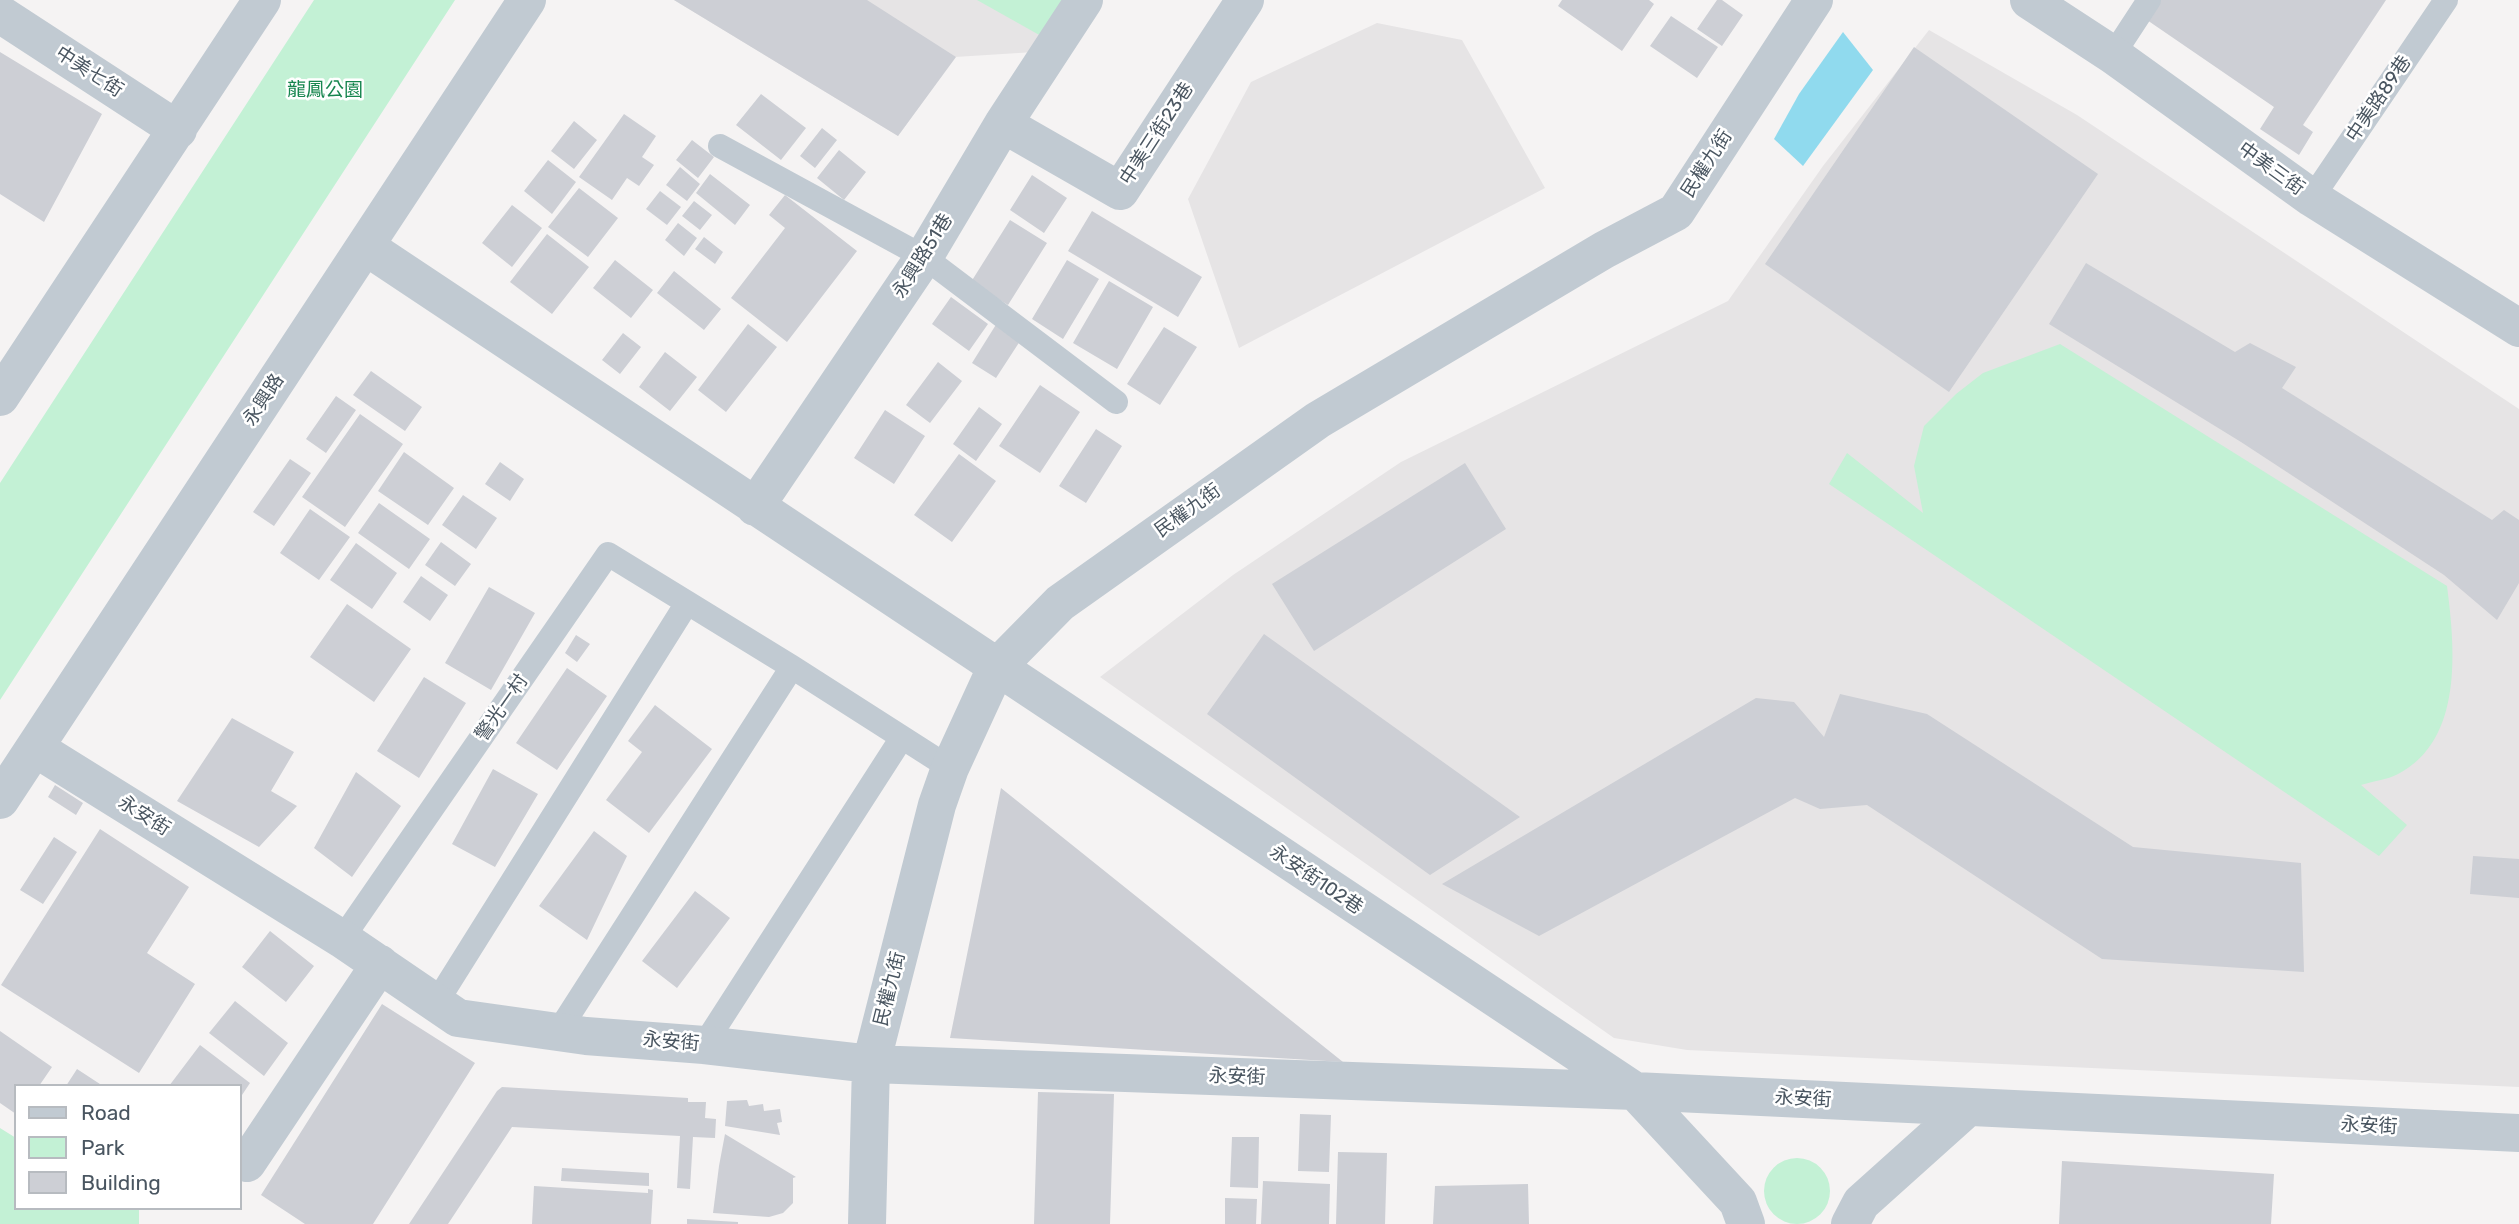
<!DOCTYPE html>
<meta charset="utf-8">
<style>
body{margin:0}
#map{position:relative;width:2519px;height:1224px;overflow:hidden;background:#f5f3f3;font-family:Rubik,sans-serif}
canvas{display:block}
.legend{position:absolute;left:14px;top:1084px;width:228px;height:126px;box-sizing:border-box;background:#fff;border:2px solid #b7bbc0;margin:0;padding:9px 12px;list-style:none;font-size:21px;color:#4a5661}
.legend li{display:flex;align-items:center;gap:14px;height:35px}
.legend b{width:35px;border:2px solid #b7bbc0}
</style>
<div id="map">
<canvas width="2519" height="1224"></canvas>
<ul class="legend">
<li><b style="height:9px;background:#c1cad2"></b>Road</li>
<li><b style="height:19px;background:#c3f1d5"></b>Park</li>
<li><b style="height:19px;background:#cdcfd5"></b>Building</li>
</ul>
</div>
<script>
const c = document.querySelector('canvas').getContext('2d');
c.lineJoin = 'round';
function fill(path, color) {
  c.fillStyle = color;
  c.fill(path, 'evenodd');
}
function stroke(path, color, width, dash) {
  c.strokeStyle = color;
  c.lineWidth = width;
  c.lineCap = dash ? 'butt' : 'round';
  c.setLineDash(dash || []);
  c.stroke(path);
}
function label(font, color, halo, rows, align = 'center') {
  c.font = font + ' Rubik,"Noto Sans TC",sans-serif';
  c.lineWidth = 5;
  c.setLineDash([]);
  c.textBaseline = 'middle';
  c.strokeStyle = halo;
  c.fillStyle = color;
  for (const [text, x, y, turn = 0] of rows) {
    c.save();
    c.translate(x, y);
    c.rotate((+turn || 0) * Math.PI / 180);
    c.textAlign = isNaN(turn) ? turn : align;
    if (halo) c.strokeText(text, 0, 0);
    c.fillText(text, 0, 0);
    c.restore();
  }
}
const education = new Path2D(`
 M 674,0 L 1094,0 L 1066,50 L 955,57 L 898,136 Z
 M 1377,23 L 1462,40 L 1545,188 L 1239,348 L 1188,199 L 1251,82 Z
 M 1929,30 L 2077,115 L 2519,409 L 2519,1087 L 1687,1050 L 1614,1038 L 1100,677 L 1233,575 L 1401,462 L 1728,301 L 1823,166 Z`);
const green = new Path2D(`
 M 314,0 L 455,0 L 0,700 L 0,483 Z
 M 977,0 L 1094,0 L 1066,50 Z
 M 2060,344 L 2447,586 C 2455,648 2464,740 2398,774 C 2387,780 2373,781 2361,785 L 2407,825 L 2379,856 L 1829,484 L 1847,453 L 1923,513 L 1914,466 L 1924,426 L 1956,394 L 1983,373 Z
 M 0,1128 L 16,1138 L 16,1208 L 139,1208 L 139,1224 L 0,1224 Z
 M1764 1191a33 33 0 1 1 66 0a33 33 0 1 1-66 0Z`);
const water = new Path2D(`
 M 1843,32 L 1873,70 L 1803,166 L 1774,139 L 1799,94 Z`);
const building = new Path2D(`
 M 674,0 L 867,0 L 956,57 L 898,136 Z
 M 1562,0 L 1649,0 L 1654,4 L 1622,51 L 1558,6 Z
 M 1717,0 L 1722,0 L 1743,15 L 1722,46 L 1697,29 Z
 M 2161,0 L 2386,0 L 2303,125 L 2313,132 L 2299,155 L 2260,129 L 2274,107 L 2147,20 Z
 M 1671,16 L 1718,47 L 1697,78 L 1650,46 Z
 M 1914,47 L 2098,174 L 1949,392 L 1765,264 Z
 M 0,52 L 102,114 L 44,222 L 0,194 Z
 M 761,94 L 806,128 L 781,160 L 736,125 Z
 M 624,114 L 656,136 L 642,157 L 654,165 L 639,186 L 627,178 L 612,200 L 579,177 Z
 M 574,121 L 597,140 L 574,169 L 551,151 Z
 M 822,128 L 837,140 L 815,168 L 800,156 Z
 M 692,140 L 714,157 L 698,178 L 676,160 Z
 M 839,150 L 866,172 L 844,200 L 817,178 Z
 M 548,160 L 576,182 L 552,214 L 524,191 Z
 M 680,167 L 700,184 L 687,201 L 666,185 Z
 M 710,174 L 750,205 L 735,225 L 696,193 Z
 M 1032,175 L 1067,198 L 1044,233 L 1010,210 Z
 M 579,188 L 618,218 L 588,257 L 548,227 Z
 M 660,191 L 681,207 L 667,225 L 646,209 Z
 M 785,195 L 857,251 L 787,342 L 731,298 L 785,228 L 769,215 Z
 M 694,201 L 712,215 L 700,230 L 682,216 Z
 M 512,205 L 542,228 L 512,267 L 482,243 Z
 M 1092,211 L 1202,277 L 1178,317 L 1068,251 Z
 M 1010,220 L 1047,243 L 1008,305 L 971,282 Z
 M 678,223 L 697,238 L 684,256 L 665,240 Z
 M 547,234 L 589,267 L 552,314 L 510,282 Z
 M 704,237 L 723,252 L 715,264 L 695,249 Z
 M 615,260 L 653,290 L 631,318 L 593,288 Z
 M 1067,260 L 1099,279 L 1063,339 L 1032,319 Z
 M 2086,263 L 2235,352 L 2250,343 L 2296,367 L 2282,388 L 2492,520 L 2504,510 L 2519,520 L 2519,583 L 2497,620 L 2444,575 L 2241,442 L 2049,324 Z
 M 674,271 L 721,309 L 704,330 L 657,293 Z
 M 1109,281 L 1153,307 L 1117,369 L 1073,343 Z
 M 951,297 L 988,324 L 969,351 L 932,324 Z
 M 997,323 L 1022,338 L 996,378 L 972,363 Z
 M 748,324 L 777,347 L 726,412 L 698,390 Z
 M 1164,327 L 1197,347 L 1160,405 L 1127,384 Z
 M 623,333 L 641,347 L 620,374 L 602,360 Z
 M 665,352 L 697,377 L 670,411 L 639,387 Z
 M 938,362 L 962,381 L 930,423 L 906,405 Z
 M 371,371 L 422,407 L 405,431 L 353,395 Z
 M 1040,385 L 1080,412 L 1040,473 L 999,446 Z
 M 336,396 L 356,410 L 326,453 L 306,439 Z
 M 979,407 L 1002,424 L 976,461 L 953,444 Z
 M 885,410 L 925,436 L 894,484 L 854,458 Z
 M 360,414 L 403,444 L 345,527 L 302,497 Z
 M 1096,429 L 1122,446 L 1086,503 L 1059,486 Z
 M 404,452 L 454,488 L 428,525 L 378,491 Z
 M 959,454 L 996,481 L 952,542 L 914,515 Z
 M 290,459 L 311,473 L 274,526 L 253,512 Z
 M 500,462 L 524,479 L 510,501 L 485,484 Z
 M 1465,463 L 1506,529 L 1314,651 L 1272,584 Z
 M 463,495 L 497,518 L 476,549 L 442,525 Z
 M 379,503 L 430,539 L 409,569 L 358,533 Z
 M 310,509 L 350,537 L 319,580 L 280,553 Z
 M 441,542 L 471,564 L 455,586 L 425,565 Z
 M 356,543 L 397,573 L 372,609 L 330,580 Z
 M 421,576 L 448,595 L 430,621 L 403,602 Z
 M 489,587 L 535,613 L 491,690 L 445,663 Z
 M 347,604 L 411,649 L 374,702 L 310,657 Z
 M 1264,634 L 1520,817 L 1430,875 L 1207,714 Z
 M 576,635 L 590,644 L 577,662 L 565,653 Z
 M 567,668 L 607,696 L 557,770 L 516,743 Z
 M 424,677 L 466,703 L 419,778 L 377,751 Z
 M 1840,694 L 1927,714 L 2133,847 L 2301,863 L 2304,972 L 2102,959 L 1867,805 L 1820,809 L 1795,798 L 1539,936 L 1442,884 L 1756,698 L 1794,702 L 1824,737 Z
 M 655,705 L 712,749 L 649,833 L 606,800 L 642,752 L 628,741 Z
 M 232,718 L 294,752 L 271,791 L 297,806 L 259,847 L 177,801 Z
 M 493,769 L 538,794 L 495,867 L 452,844 Z
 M 356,772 L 401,806 L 352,877 L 314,848 Z
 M 55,785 L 83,803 L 76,815 L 48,797 Z
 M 1001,788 L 1343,1062 L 950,1038 Z
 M 100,829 L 189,887 L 147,953 L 195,984 L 139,1073 L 1,985 Z
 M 594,831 L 627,856 L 587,940 L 539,906 Z
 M 54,837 L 77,852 L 43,904 L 20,890 Z
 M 2473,856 L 2519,859 L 2519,898 L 2470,894 Z
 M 695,891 L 730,918 L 677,988 L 642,961 Z
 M 270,931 L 314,966 L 286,1002 L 242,967 Z
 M 235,1001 L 288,1043 L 264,1076 L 209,1033 Z
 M 382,1004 L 475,1063 L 373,1224 L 305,1224 L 261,1195 Z
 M 0,1031 L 52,1067 L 39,1086 L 16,1086 L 16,1114 L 0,1103 Z
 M 200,1045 L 250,1083 L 240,1098 L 240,1086 L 169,1086 Z
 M 77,1069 L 103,1086 L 66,1086 Z
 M 502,1087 L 688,1098 L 688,1102 L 706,1102 L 705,1118 L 716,1119 L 715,1138 L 693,1137 L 690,1189 L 677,1188 L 680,1136 L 512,1127 L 448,1224 L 409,1224 L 497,1091 Z
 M 1038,1092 L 1114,1094 L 1110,1224 L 1034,1224 Z
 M 747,1100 L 749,1106 L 763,1104 L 764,1111 L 780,1109 L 782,1122 L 777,1123 L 780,1135 L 725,1126 L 727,1101 Z
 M 1300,1114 L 1331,1115 L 1329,1172 L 1298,1171 Z
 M 725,1134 L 796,1177 L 793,1178 L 793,1203 L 783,1213 L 769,1217 L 713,1213 L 719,1166 Z
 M 1232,1137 L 1259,1137 L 1258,1188 L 1230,1187 Z
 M 1338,1152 L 1387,1153 L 1385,1224 L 1336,1224 Z
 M 2062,1161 L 2274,1174 L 2271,1224 L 2059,1224 Z
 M 562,1168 L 649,1173 L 649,1186 L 561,1181 Z
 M 1263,1181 L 1330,1184 L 1329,1224 L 1261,1224 Z
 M 1528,1184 L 1529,1224 L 1433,1224 L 1435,1186 Z
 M 534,1186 L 648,1193 L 648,1189 L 653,1190 L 651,1224 L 532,1224 Z
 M 1225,1198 L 1257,1199 L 1256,1224 L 1225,1224 Z
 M 687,1219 L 738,1222 L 738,1224 L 687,1224 Z`);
const service = new Path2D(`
 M 2113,55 L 2149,0
 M 720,146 L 924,257 L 1116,402
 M 2312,198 L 2446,0
 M 342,939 L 608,554 L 792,667 L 950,768
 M 436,1003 L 687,603
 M 558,1032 L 792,667
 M 704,1045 L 901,739`);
const minor = new Path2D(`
 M 2029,0 L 2113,55 L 2312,198 L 2519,328
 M 0,14 L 178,130
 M 1003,124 L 1120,191 L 1245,0
 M 365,246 L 1635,1091 L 1738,1202 L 1746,1224
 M 0,397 L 262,0
 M 755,507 L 924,257 L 1003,124 L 1084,0
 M 35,748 L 342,939 L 458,1018 L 586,1036 L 704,1045 L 871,1064 L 1635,1091 L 2519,1133
 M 0,800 L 527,0
 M 247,1163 L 380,964
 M 867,1224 L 871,1064 L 937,805 L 950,768 L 996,668 L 1060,603 L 1318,420 L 1604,250 L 1676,212 L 1814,0
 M 1850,1224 L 1861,1203 L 1968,1107`);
const streetNames = [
 ["中美七街",89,72,33],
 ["中美路89巷",2379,99,-56],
 ["中美三街23巷",1157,134,-57],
 ["民權九街",1707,164,-57],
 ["中美三街",2271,169,36],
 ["永興路51巷",923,256,-58],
 ["永興路",264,400,-57],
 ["民權九街",1188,511,-36],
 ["警光一村",502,708,-55],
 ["永安街",144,816,32],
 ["永安街102巷",1316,880,34],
 ["民權九街",890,989,-76],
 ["永安街",671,1042,5],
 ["永安街",1237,1077,2],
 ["永安街",1803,1099,3],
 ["永安街",2369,1126,3]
];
const parkNames = [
 ["龍鳳公園",325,91]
];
fill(education, '#e6e4e5');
fill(green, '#c3f1d5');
fill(water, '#90daee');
fill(building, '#cdcfd5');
stroke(service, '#c1cad2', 24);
stroke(minor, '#c1cad2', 38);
label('19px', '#4a5661', '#fff', streetNames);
label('19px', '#17864f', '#fff', parkNames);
</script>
